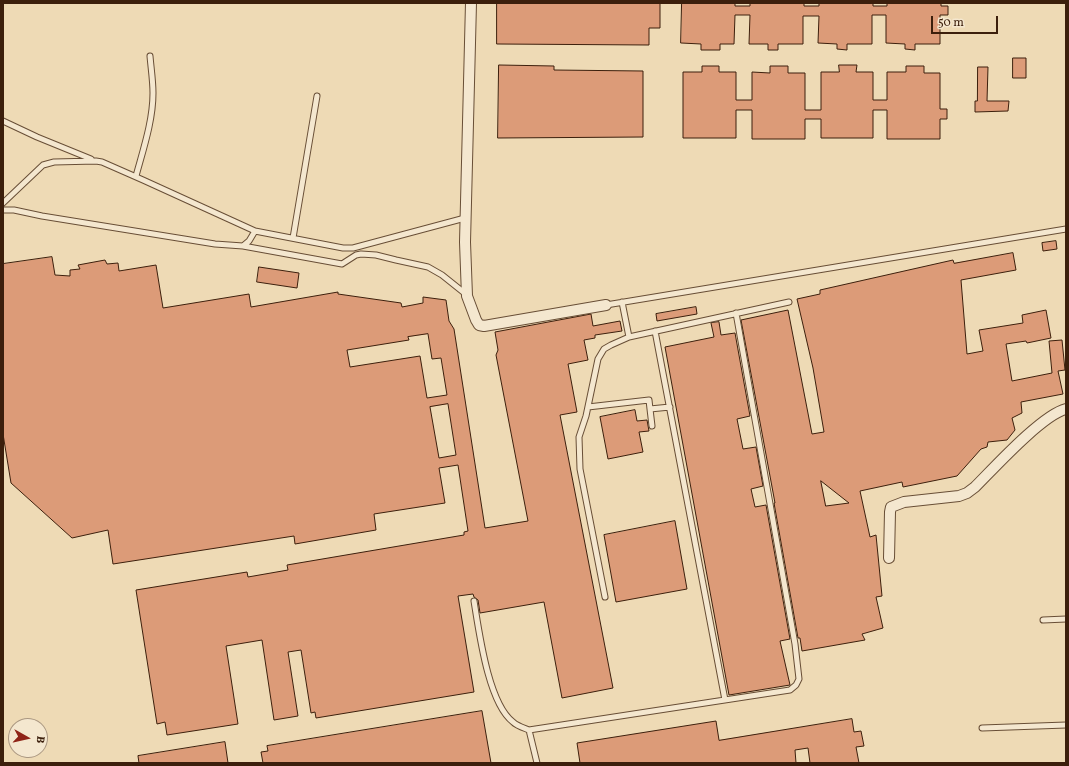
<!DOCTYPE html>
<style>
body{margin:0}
#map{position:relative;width:1069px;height:766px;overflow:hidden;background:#eedab5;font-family:Vollkorn,serif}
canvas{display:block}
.frame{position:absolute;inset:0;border:4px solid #3c1f0c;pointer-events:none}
.north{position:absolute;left:8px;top:718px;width:40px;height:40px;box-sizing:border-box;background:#f4e7cf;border:1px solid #aa9781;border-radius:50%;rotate:98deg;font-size:11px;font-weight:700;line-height:16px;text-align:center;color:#3c1f0c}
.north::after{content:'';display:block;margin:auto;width:14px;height:18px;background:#8f2418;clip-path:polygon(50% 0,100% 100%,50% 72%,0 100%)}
.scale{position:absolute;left:931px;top:16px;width:67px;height:18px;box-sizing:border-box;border:2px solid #3c1f0c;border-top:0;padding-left:5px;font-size:12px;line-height:14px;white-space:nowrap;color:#3c1f0c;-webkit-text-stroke:3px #f4e7cf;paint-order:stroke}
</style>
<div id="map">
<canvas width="1069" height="766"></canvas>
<div class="frame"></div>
<div class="north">B</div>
<div class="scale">50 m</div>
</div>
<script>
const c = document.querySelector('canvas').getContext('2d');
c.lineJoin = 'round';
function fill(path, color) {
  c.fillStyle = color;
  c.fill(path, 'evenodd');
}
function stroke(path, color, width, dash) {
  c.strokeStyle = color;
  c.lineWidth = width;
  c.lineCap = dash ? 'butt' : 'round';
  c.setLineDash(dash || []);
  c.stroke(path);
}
const building = new Path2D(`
 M 497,3 L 660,3 L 660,28 L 649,28 L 649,45 L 497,44 Z
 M 682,3 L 735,3 L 735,6 L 750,6 L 750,3 L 804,3 L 804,6 L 819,6 L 819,3 L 873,3 L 873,6 L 887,6 L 887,3 L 941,3 L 941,6 L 948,6 L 948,15 L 940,15 L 940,44 L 915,44 L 915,50 L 905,49 L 905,44 L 886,43 L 886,15 L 872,15 L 872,44 L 847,44 L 847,50 L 837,49 L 837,44 L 818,43 L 819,16 L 803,16 L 803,44 L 778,44 L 778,50 L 768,50 L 768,44 L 749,44 L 750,15 L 735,15 L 734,44 L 720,44 L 720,50 L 701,50 L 701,44 L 681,43 Z
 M 1013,58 L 1026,58 L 1026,78 L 1013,78 Z
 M 499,65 L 554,66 L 554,70 L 643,71 L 643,137 L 498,138 Z
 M 839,65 L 857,65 L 856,72 L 873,72 L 873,100 L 887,100 L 887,72 L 906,72 L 906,66 L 924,66 L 924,73 L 940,73 L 940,109 L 947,109 L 947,119 L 940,119 L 940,139 L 887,139 L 887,110 L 873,110 L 873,138 L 821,138 L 821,119 L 805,119 L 805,139 L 752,139 L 752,110 L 736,110 L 736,138 L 683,138 L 683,72 L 702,72 L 702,66 L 719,66 L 719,72 L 736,72 L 736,100 L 752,100 L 752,72 L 770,73 L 770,66 L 788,66 L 788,73 L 805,73 L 805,110 L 821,110 L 821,72 L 839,72 Z
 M 978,67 L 988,67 L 987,101 L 1009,101 L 1008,111 L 975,112 L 975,101 L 977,101 Z
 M 1056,241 L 1057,249 L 1043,251 L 1042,243 Z
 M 1013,253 L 1016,270 L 961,280 L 967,354 L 983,351 L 979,330 L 1023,323 L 1022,315 L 1046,310 L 1051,338 L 1027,343 L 1026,341 L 1006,344 L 1012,381 L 1052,373 L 1049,341 L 1062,340 L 1065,370 L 1058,371 L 1063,394 L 1021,402 L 1022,413 L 1012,418 L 1015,430 L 1007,440 L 988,442 L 987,447 L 981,449 L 957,476 L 903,487 L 902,482 L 860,491 L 870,537 L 876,535 L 882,596 L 876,597 L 883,628 L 862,634 L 865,640 L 802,651 L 800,638 L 798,638 L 774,503 L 775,503 L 741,320 L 788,310 L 812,434 L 824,432 L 813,368 L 797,299 L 820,294 L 820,290 L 953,260 L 954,263 ZM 821,481 L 849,503 L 826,506 Z
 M 52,257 L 55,275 L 70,276 L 70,270 L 80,269 L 78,265 L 105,260 L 107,264 L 118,263 L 119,271 L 156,265 L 163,308 L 249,294 L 251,307 L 338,292 L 338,294 L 401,303 L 402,307 L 423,303 L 423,297 L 446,300 L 449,321 L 454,329 L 485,528 L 528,521 L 496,355 L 498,350 L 495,332 L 591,314 L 593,326 L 620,321 L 622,331 L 595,335 L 595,338 L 584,340 L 588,360 L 568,364 L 577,412 L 560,415 L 613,688 L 562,698 L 544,602 L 480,613 L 478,600 L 474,597 L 473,594 L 458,596 L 474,692 L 316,718 L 315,712 L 311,713 L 301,650 L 288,652 L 298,716 L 274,720 L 262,640 L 226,646 L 238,724 L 167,735 L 165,722 L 157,724 L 136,590 L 247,572 L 248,577 L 288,570 L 287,565 L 464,535 L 464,532 L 468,531 L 458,465 L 439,468 L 445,503 L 374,514 L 376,530 L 295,544 L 294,536 L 113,564 L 108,530 L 72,538 L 11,483 L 3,434 L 3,264 ZM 428,334 L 432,359 L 441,358 L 447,395 L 427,398 L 420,356 L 350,367 L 347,350 L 409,340 L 408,337 ZM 448,404 L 456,455 L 439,458 L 430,407 Z
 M 259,267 L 299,273 L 297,288 L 257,282 Z
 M 696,307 L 697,314 L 657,321 L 656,314 Z
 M 719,322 L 721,335 L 735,333 L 750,416 L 737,419 L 743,449 L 756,447 L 763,486 L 751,489 L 755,507 L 766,505 L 790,639 L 780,641 L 790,685 L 729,695 L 665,347 L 714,337 L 711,323 Z
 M 635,410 L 637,421 L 647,420 L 649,431 L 639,432 L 643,452 L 608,459 L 600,417 Z
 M 675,521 L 687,589 L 616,602 L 604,535 Z
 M 482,711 L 491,763 L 263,763 L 261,752 L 268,751 L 267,746 Z
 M 852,719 L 854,732 L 861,731 L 864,746 L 856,747 L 859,763 L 810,763 L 808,748 L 795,750 L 796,763 L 580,763 L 577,743 L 716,721 L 719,740 Z
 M 225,742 L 228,763 L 139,763 L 138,756 Z`);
const service = new Path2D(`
 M 3,121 L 37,137 L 91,159
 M 136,176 C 143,150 153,121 153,93 C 153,81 151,68 150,56
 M 3,203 L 43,165 L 54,162 L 96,161 L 102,162 L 143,180 L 255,231 L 343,248 L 353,248 L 465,218
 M 3,210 L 14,210 L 42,216 L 215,244 L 243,246 L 249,241 L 255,231
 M 293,238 L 317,96
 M 243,246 L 342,264 L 356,255 L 361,254 L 376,255 L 396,260 L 428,267 L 442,275 L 467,295
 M 622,302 L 629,337
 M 606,305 L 1066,229
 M 655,331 L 725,700
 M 588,407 L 649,400 L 650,409 L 670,407
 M 650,409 L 652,426
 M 605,597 L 580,469 L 579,437 L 586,416 L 598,359 L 604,349 L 611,345 L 629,337 L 789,302
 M 474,601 C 479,631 488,703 513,722 C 517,726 524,728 529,730 L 537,763
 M 1043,620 L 1066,619
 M 982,728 L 1066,725
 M 529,730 L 790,690 L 796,685 L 799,679 L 795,644 L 736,313`);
const minor = new Path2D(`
 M 471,3 L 465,242 L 467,296 L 476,320 L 479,325 L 484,326 L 606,305
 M 889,558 L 890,512 L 891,507 L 904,502 L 959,496 L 967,493 L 975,487 C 994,468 1042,415 1066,409`);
fill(building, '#dc9b78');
stroke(building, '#3c1f0c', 1);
stroke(service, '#684e36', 7);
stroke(minor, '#684e36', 12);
stroke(service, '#f4e7cf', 5);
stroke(minor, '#f4e7cf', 10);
</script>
